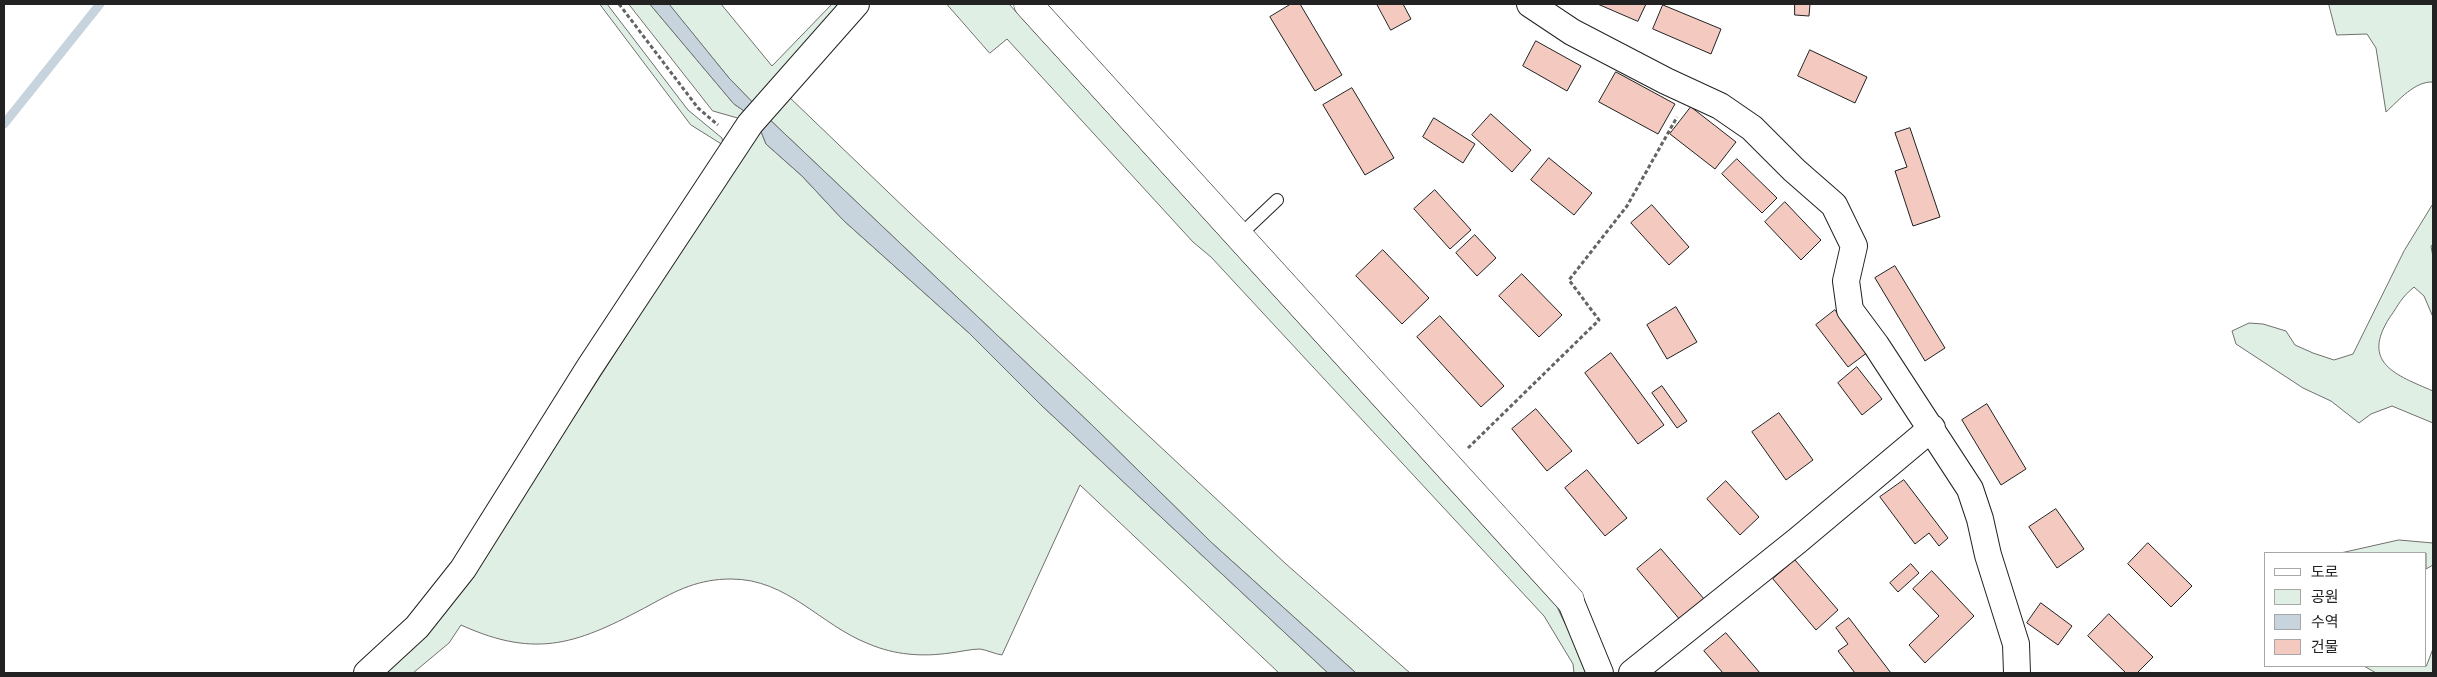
<!DOCTYPE html>
<meta charset="utf-8">
<style>
body{margin:0}
#map{position:relative;width:2437px;height:677px;overflow:hidden;background:#fff;font-family:Overpass,"Noto Sans KR",sans-serif}
canvas{display:block}
.frame{position:absolute;inset:0;border:5px solid #222;pointer-events:none}
.legend{position:absolute;left:2264px;top:552px;width:162px;height:115px;box-sizing:border-box;background:#fff;border:1px solid #a7a7a7;margin:0;padding:6px 9px;list-style:none;font-size:15px;color:#222}
.legend li{display:flex;align-items:center;gap:10px;height:25px}
.legend b{width:25px;border:1px solid #a7a7a7}
</style>
<div id="map">
<canvas width="2437" height="677"></canvas>
<div class="frame"></div>
<ul class="legend">
<li><b style="height:6px;background:#fff"></b>도로</li>
<li><b style="height:14px;background:#e0efe3"></b>공원</li>
<li><b style="height:14px;background:#c7d3dd"></b>수역</li>
<li><b style="height:14px;background:#f3c9c0"></b>건물</li>
</ul>
</div>
<script>
const c = document.querySelector('canvas').getContext('2d');
c.lineJoin = 'round';
function fill(path, color) {
  c.fillStyle = color;
  c.fill(path, 'evenodd');
}
function stroke(path, color, width, dash) {
  c.strokeStyle = color;
  c.lineWidth = width;
  c.lineCap = dash ? 'butt' : 'round';
  c.setLineDash(dash || []);
  c.stroke(path);
}
const green = new Path2D(`
 M 600,4 L 607,4 L 688,110 L 722,138 L 723,145 L 691,125 Z
 M 629,4 L 650,4 L 734,104 L 747,113 L 741,119 L 713,111 Z
 M 669,4 L 721,4 L 772,66 L 832,4 L 846,4 L 756,106 L 729,78 Z
 M 947,4 L 1009,4 L 1557,607 L 1589,673 L 1574,673 L 1573,664 L 1544,616 L 1211,257 L 1193,242 L 1007,39 L 990,53 Z
 M 2329,4 L 2433,4 L 2433,82 C 2415,81 2399,100 2386,112 L 2376,48 L 2367,34 L 2337,35 Z
 M 787,95 L 912,215 L 1286,564 L 1410,673 L 1356,673 L 1212,543 L 1094,427 L 767,117 Z
 M 760,129 L 766,144 L 802,176 L 843,220 L 969,333 L 1040,404 L 1328,673 L 1279,673 L 1080,485 L 1002,655 C 995,654 987,650 980,649 C 971,649 959,652 950,653 C 922,657 895,655 869,644 C 820,625 788,579 731,579 C 699,579 677,590 650,605 C 579,643 538,660 461,625 L 449,643 L 413,673 L 383,673 C 417,648 443,618 467,583 Z
 M 2433,204 L 2433,244 L 2431,246 L 2433,257 L 2433,317 L 2424,296 L 2414,287 C 2400,299 2400,303 2390,317 C 2360,363 2396,375 2433,391 L 2433,423 L 2392,406 L 2371,414 L 2359,423 L 2331,401 L 2303,388 L 2236,344 L 2232,331 L 2249,323 L 2263,324 L 2286,331 L 2295,345 L 2313,353 L 2334,360 L 2353,354 L 2404,251 Z
 M 2399,540 L 2433,543 L 2433,565 L 2426,569 L 2426,553 L 2341,553 Z
 M 2433,649 L 2433,673 L 2376,673 L 2364,666 L 2426,666 Z`);
const water = new Path2D(`
 M 650,4 L 669,4 L 729,78 L 767,117 L 1094,427 L 1212,543 L 1356,673 L 1328,673 L 1040,404 L 969,333 L 843,220 L 802,176 L 766,144 L 760,129 L 747,113 L 734,104 Z`);
const stream = new Path2D(`
 M 4,124 L 100,4`);
const building = new Path2D(`
 M 1291,4 L 1300,4 L 1342,75 L 1315,91 L 1270,17 Z
 M 1377,4 L 1403,4 L 1411,19 L 1391,30 Z
 M 1598,4 L 1646,4 L 1638,21 Z
 M 1795,4 L 1810,4 L 1809,16 L 1795,15 Z
 M 1663,5 L 1721,29 L 1711,54 L 1653,29 Z
 M 1536,41 L 1581,66 L 1567,91 L 1523,66 Z
 M 1810,50 L 1867,77 L 1855,103 L 1798,76 Z
 M 1616,72 L 1675,104 L 1658,134 L 1599,102 Z
 M 1352,88 L 1394,158 L 1365,175 L 1323,105 Z
 M 1691,107 L 1736,142 L 1715,169 L 1670,134 Z
 M 1491,114 L 1531,150 L 1512,172 L 1472,135 Z
 M 1434,118 L 1475,144 L 1463,163 L 1423,137 Z
 M 1910,128 L 1940,217 L 1913,226 L 1895,171 L 1907,167 L 1895,133 Z
 M 1549,158 L 1592,193 L 1574,215 L 1531,180 Z
 M 1737,159 L 1777,198 L 1762,213 L 1722,174 Z
 M 1435,190 L 1471,230 L 1450,249 L 1414,209 Z
 M 1785,202 L 1821,240 L 1801,260 L 1765,222 Z
 M 1652,205 L 1689,247 L 1669,265 L 1631,223 Z
 M 1475,235 L 1496,258 L 1477,276 L 1456,253 Z
 M 1383,250 L 1429,298 L 1402,324 L 1356,276 Z
 M 1895,266 L 1945,348 L 1925,361 L 1875,278 Z
 M 1522,274 L 1562,315 L 1539,337 L 1499,296 Z
 M 1676,307 L 1697,342 L 1667,359 L 1647,325 Z
 M 1835,310 L 1868,352 L 1848,367 L 1816,325 Z
 M 1440,316 L 1504,386 L 1481,407 L 1417,337 Z
 M 1611,353 L 1664,425 L 1638,444 L 1585,373 Z
 M 1857,367 L 1882,399 L 1862,415 L 1838,383 Z
 M 1662,386 L 1687,421 L 1677,428 L 1652,393 Z
 M 1987,404 L 2026,469 L 2001,485 L 1962,420 Z
 M 1536,409 L 1572,451 L 1547,471 L 1512,429 Z
 M 1779,413 L 1813,460 L 1786,480 L 1752,432 Z
 M 1587,470 L 1627,518 L 1605,536 L 1565,488 Z
 M 1904,480 L 1948,538 L 1939,546 L 1929,533 L 1915,544 L 1880,497 Z
 M 1726,481 L 1759,517 L 1740,535 L 1707,499 Z
 M 2056,509 L 2084,549 L 2057,568 L 2029,527 Z
 M 2148,543 L 2192,586 L 2171,607 L 2128,564 Z
 M 1661,549 L 1705,600 L 1681,621 L 1637,569 Z
 M 1795,560 L 1838,610 L 1816,630 L 1773,579 Z
 M 1911,564 L 1919,573 L 1898,592 L 1890,583 Z
 M 1932,571 L 1974,616 L 1925,663 L 1909,645 L 1939,616 L 1913,589 Z
 M 2041,603 L 2072,626 L 2058,645 L 2027,623 Z
 M 2109,614 L 2153,657 L 2137,673 L 2126,673 L 2088,636 Z
 M 1849,618 L 1891,673 L 1855,673 L 1838,651 L 1848,644 L 1836,628 Z
 M 1726,633 L 1760,673 L 1723,673 L 1704,651 Z`);
const path = new Path2D(`
 M 619,4 L 698,108 L 718,125
 M 1468,448 L 1599,320 L 1569,280 L 1627,206 L 1677,117`);
const lane = new Path2D(`
 M 1239,236 L 1277,200`);
const street = new Path2D(`
 M 1530,4 L 1572,32 L 1666,81 L 1720,106 L 1752,128 L 1794,170 L 1834,205 L 1854,246 L 1846,281 L 1850,310 L 1876,345 L 1970,489 L 1980,519 L 1988,555 L 2016,644 L 2017,673
 M 1570,600 L 1600,673
 M 367,673 L 417,627 L 463,569 L 589,368 L 750,124 L 856,4
 M 1632,673 L 1797,541 L 1932,428`);
const secondary = new Path2D(`
 M 1028,4 L 1570,600`);
fill(green, '#e0efe3');
stroke(green, '#6f6f6f', 1);
fill(water, '#c7d3dd');
stroke(water, '#6f6f6f', 1);
stroke(stream, '#c7d3dd', 9);
fill(building, '#f3c9c0');
stroke(building, '#222', 1);
stroke(lane, '#222', 14);
stroke(street, '#222', 28);
stroke(secondary, '#222', 29);
stroke(path, '#646464', 3, [4, 2.5]);
stroke(lane, '#fff', 12);
stroke(street, '#fff', 26);
stroke(secondary, '#fff', 28);
</script>
